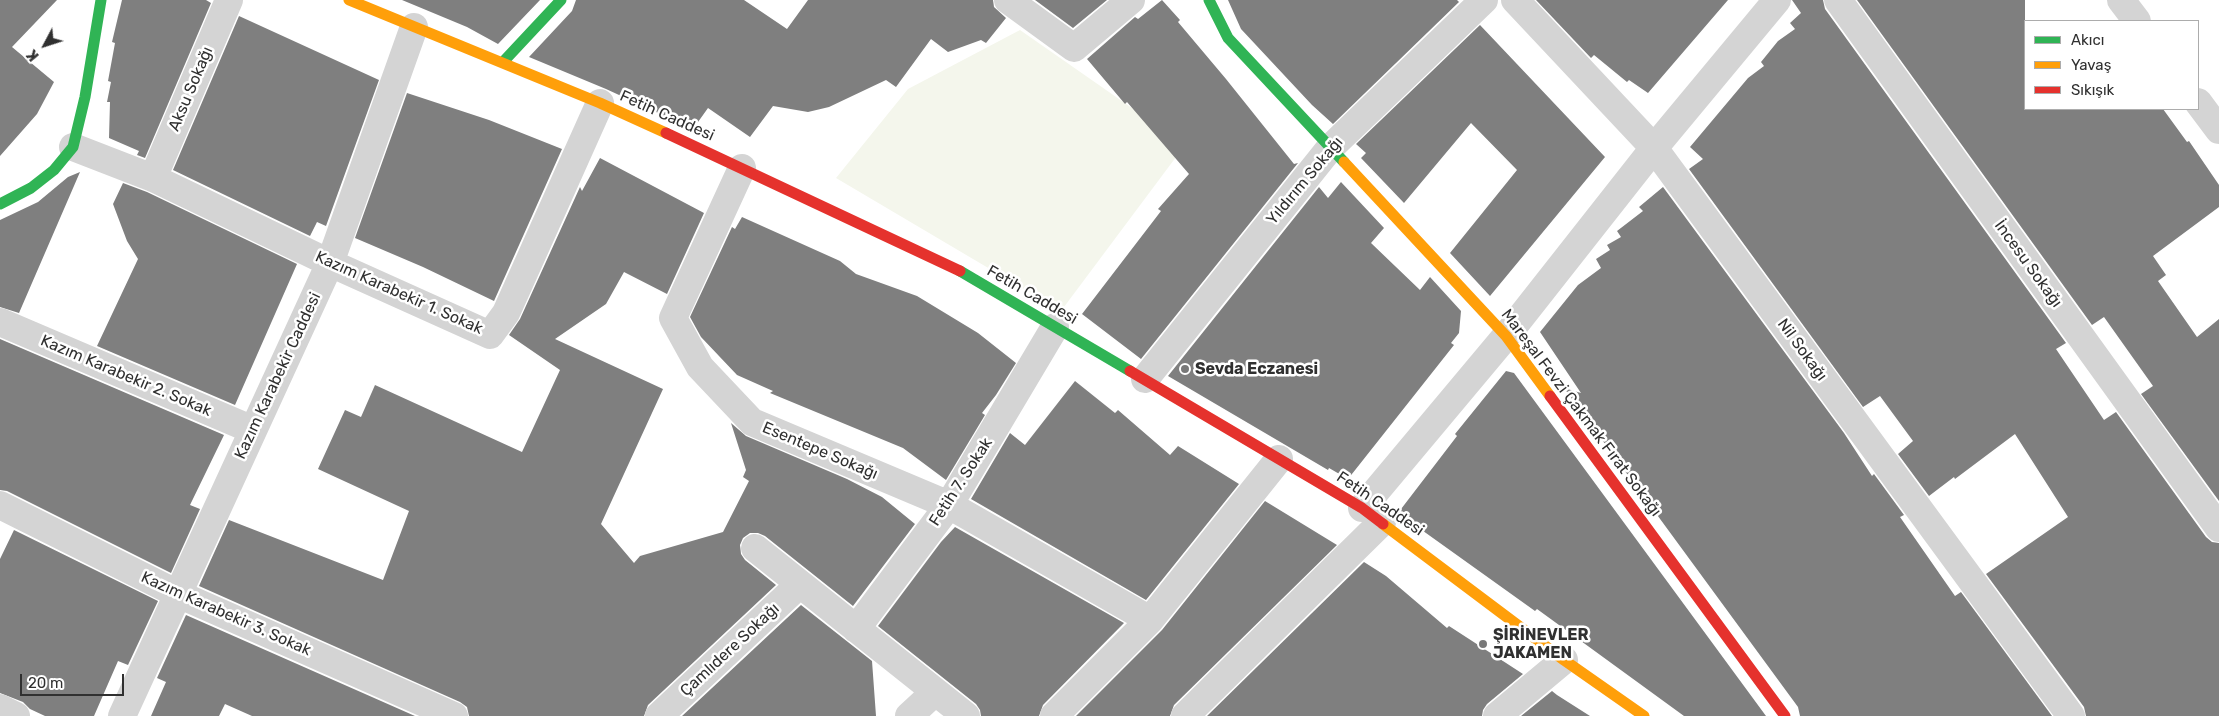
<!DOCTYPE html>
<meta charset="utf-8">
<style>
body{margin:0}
#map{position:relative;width:2219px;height:716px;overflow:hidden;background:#fff;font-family:Rubik,sans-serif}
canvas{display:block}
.legend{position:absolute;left:2024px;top:20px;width:175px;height:90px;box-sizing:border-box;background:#fff;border:1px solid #acacac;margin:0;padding:6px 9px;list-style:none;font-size:15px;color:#303030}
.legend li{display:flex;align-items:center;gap:10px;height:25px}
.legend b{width:25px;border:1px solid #acacac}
.north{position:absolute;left:20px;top:20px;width:50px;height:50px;-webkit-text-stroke:4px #fff;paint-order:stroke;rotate:230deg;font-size:14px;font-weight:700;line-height:20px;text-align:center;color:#303030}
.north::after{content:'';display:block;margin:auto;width:18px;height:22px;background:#303030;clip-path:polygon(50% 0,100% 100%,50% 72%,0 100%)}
.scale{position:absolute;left:20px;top:674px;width:104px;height:22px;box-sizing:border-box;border:2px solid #303030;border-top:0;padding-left:6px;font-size:15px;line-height:18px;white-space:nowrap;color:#303030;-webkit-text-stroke:4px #fff;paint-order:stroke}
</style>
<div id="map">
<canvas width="2219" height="716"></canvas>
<ul class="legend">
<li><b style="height:6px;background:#30b455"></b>Akıcı</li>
<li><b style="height:6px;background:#ff9f0a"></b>Yavaş</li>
<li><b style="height:6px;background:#e5322d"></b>Sıkışık</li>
</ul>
<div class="north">K</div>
<div class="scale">20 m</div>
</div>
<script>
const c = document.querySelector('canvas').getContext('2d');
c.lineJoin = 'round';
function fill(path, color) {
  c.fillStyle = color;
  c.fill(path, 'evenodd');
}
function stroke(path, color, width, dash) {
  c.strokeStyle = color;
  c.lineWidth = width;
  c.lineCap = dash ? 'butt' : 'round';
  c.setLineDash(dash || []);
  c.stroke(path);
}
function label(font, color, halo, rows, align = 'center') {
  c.font = font + ' Rubik,sans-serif';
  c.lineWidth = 5;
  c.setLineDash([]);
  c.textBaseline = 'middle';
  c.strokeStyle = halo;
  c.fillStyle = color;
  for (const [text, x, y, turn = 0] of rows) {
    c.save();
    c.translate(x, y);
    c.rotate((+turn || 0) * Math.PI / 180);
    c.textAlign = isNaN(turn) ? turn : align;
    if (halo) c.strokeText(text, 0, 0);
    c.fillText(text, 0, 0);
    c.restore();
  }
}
const green = new Path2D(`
 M 1020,30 L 1185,145 L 1061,311 L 836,178 L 908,89 Z`);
const building = new Path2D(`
 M 0,0 L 57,0 L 12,47 L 54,82 L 37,114 L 0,156 Z
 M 122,0 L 206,0 L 211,3 L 145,158 L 137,155 L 139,151 L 109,138 L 110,102 L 107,102 L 111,82 L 108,81 L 115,43 L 112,42 Z
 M 402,0 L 540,0 L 498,44 L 467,27 Z
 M 576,0 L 744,0 L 787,29 L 808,0 L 993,0 L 994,7 L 1006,18 L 986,43 L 981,40 L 948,52 L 931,39 L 896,87 L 886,80 L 829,107 L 808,112 L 773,106 L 750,137 L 708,108 L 693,129 L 606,89 L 529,57 L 572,11 Z
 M 1035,0 L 1107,0 L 1073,28 Z
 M 1162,0 L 1180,20 L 1178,22 L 1226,79 L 1294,164 L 1298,163 L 1141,359 L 1082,314 L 1161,211 L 1158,209 L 1189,174 L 1127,102 L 1125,104 L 1087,59 L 1135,17 L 1138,19 Z
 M 1228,0 L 1457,0 L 1459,2 L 1333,124 L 1312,105 L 1241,29 Z
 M 1536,0 L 1728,0 L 1648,93 L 1629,80 L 1627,82 L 1594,55 L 1591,58 Z
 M 1792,0 L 1823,0 L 1825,9 L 2066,343 L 2056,349 L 2104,420 L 2116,412 L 2206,537 L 2212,542 L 2219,543 L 2219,716 L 2086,716 L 2084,707 L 1986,574 L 2068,517 L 2015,434 L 1955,479 L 1954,477 L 1929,496 L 1898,454 L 1913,441 L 1880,396 L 1863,407 L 1689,169 L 1703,159 L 1690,147 L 1748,78 L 1764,66 L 1761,62 L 1778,41 L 1795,29 L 1790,23 L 1801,13 Z
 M 1857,0 L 2025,0 L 2025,109 L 2163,109 L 2187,142 L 2189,141 L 2219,185 L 2219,207 L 2153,256 L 2166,275 L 2158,281 L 2197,337 L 2219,319 L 2219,501 L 2141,394 L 2153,386 L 2104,317 L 2092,325 Z
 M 239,16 L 379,80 L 326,226 L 317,222 L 310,236 L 173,170 Z
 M 1480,25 L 1605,157 L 1490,296 L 1450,253 L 1517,170 L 1471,123 L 1404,203 L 1361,158 L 1366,153 L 1356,144 Z
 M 407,93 L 489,120 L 562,149 L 494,301 L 423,267 L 355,238 Z
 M 600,158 L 704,213 L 667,294 L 624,272 L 606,304 L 555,339 L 663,389 L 601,524 L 634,563 L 640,556 L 723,532 L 749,481 L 743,477 L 746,470 L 731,423 L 746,436 L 847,479 L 882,497 L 915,524 L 853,606 L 765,536 L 758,533 L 750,533 L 743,538 L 740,545 L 741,554 L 745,560 L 776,585 L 648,705 L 644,716 L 469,716 L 467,707 L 460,702 L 199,586 L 229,520 L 383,580 L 409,511 L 318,469 L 345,410 L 361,417 L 375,385 L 522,452 L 560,370 L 509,335 L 520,319 L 580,187 L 582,191 Z
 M 80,172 L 19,313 L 0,307 L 0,220 L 38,202 L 68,177 Z
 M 1341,182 L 1384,228 L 1371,243 L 1420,290 L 1430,277 L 1461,311 L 1459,333 L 1451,343 L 1454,345 L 1348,479 L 1329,468 L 1328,470 L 1168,376 L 1319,187 L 1328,198 Z
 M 123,183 L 147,192 L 297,264 L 235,405 L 97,346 L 138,259 L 127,241 L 113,204 Z
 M 1663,187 L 1844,433 L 1872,476 L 1874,474 L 1904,515 L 1900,517 L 1955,596 L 1961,592 L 2052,716 L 1800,716 L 1798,707 L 1564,388 L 1581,393 L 1540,332 L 1578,285 L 1601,268 L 1596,259 L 1610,250 L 1607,245 L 1621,237 L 1617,231 L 1643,211 L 1639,207 Z
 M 742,217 L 840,261 L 856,274 L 917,296 L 978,333 L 1016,363 L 996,395 L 982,413 L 985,415 L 946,480 L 903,448 L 770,393 L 773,391 L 737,375 L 701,337 L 690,317 L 732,227 L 735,229 Z
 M 0,339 L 224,435 L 190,505 L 200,509 L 171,573 L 7,491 L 0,490 Z
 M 1506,371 L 1514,373 L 1766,716 L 1684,716 L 1537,609 L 1535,611 L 1398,513 L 1457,436 L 1455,434 Z
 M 1075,381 L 1115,413 L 1118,410 L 1170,455 L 1178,446 L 1239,484 L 1146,600 L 971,499 L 1010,433 L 1025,445 Z
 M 1265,501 L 1337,545 L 1174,705 L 1170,716 L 1076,716 L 1162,630 Z
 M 955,527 L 1124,623 L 1043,705 L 1039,716 L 981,716 L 980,710 L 976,704 L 878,626 L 941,542 Z
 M 14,530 L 158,601 L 128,665 L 118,661 L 94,716 L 45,716 L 30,709 L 23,702 L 0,693 L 0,559 Z
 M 1364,562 L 1386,576 L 1447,628 L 1449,626 L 1523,674 L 1487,704 L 1483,710 L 1482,716 L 1207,716 Z
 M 801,605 L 872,661 L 876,716 L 682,716 Z
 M 186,615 L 415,716 L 252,716 L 225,704 L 219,716 L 151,716 L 166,682 L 157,678 Z
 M 1552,691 L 1557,695 L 1590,716 L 1521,716 Z`);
const street = new Path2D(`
 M 1008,0 L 1074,48 L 1131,0
 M 1515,0 L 1654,148 L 2071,716
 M 1838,0 L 2219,528
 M 2121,0 L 2137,21
 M 2198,102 L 2219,130
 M 73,147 L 153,178 L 330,263 L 490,335 L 506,313 L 600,103
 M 742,168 L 673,318 L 700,367 L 752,422 L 949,505 L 1150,620
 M 153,178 L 229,0
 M 0,322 L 253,430
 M 1145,379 L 1330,148 L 1484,0
 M 0,505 L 178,594 L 454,716
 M 1362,508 L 1506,336 L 1654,148 L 1777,0
 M 755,548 L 966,716
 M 856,629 L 949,505 L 1055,327
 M 0,708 L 16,716
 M 122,716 L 330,263 L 414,27
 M 659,716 L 800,584
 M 909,716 L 935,692
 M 1054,716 L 1150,620 L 1279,459
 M 1185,716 L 1382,522
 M 1497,716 L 1564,660`);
const fast = new Path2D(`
 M 1209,0 L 1228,38 L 1344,162
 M 503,62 L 561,0
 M 0,204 L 31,188 L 54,170 L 73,147 L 85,97 L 101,0
 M 960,271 L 1130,371`);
const slow = new Path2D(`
 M 349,0 L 600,103 L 666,133
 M 1344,162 L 1506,336 L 1550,396
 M 1383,524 L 1564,660 L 1644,716`);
const jam = new Path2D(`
 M 666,133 L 960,271
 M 1130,371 L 1362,508 L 1383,524
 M 1550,396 L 1785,716`);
const markers = [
 [1185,369,5,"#787878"],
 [1483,644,5,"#787878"]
];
const streetNames = [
 ["Aksu Sokağı",191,89,-67],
 ["Fetih Caddesi",667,116,24],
 ["Yıldırım Sokağı",1305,181,-50],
 ["İncesu Sokağı",2028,264,54],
 ["Kazım Karabekir 1. Sokak",399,293,24],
 ["Fetih Caddesi",1032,295,30],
 ["Nil Sokağı",1802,350,54],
 ["Kazım Karabekir 2. Sokak",126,376,23],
 ["Kazım Karabekir Caddesi",278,376,-65],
 ["Mareşal Fevzi Çakmak Fırat Sokağı",1581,413,53],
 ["Esentepe Sokağı",820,451,23],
 ["Fetih 7. Sokak",961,482,-57],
 ["Fetih Caddesi",1380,504,34],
 ["Kazım Karabekir 3. Sokak",226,614,24],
 ["Çamlıdere Sokağı",730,650,-43]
];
const poiNames = [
 ["Sevda Eczanesi",1195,369],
 ["ŞİRİNEVLER",1493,635],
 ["JAKAMEN",1493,653]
];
fill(green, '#f4f6ec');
fill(building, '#7f7f7f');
stroke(street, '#d4d4d4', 28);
stroke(fast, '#30b455', 11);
stroke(slow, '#ff9f0a', 11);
stroke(jam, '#e5322d', 11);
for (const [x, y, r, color] of markers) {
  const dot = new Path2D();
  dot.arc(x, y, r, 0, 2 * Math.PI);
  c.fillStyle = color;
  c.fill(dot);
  stroke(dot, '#fff', 2);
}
label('16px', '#303030', '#fff', streetNames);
label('bold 16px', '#303030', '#fff', poiNames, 'left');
</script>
